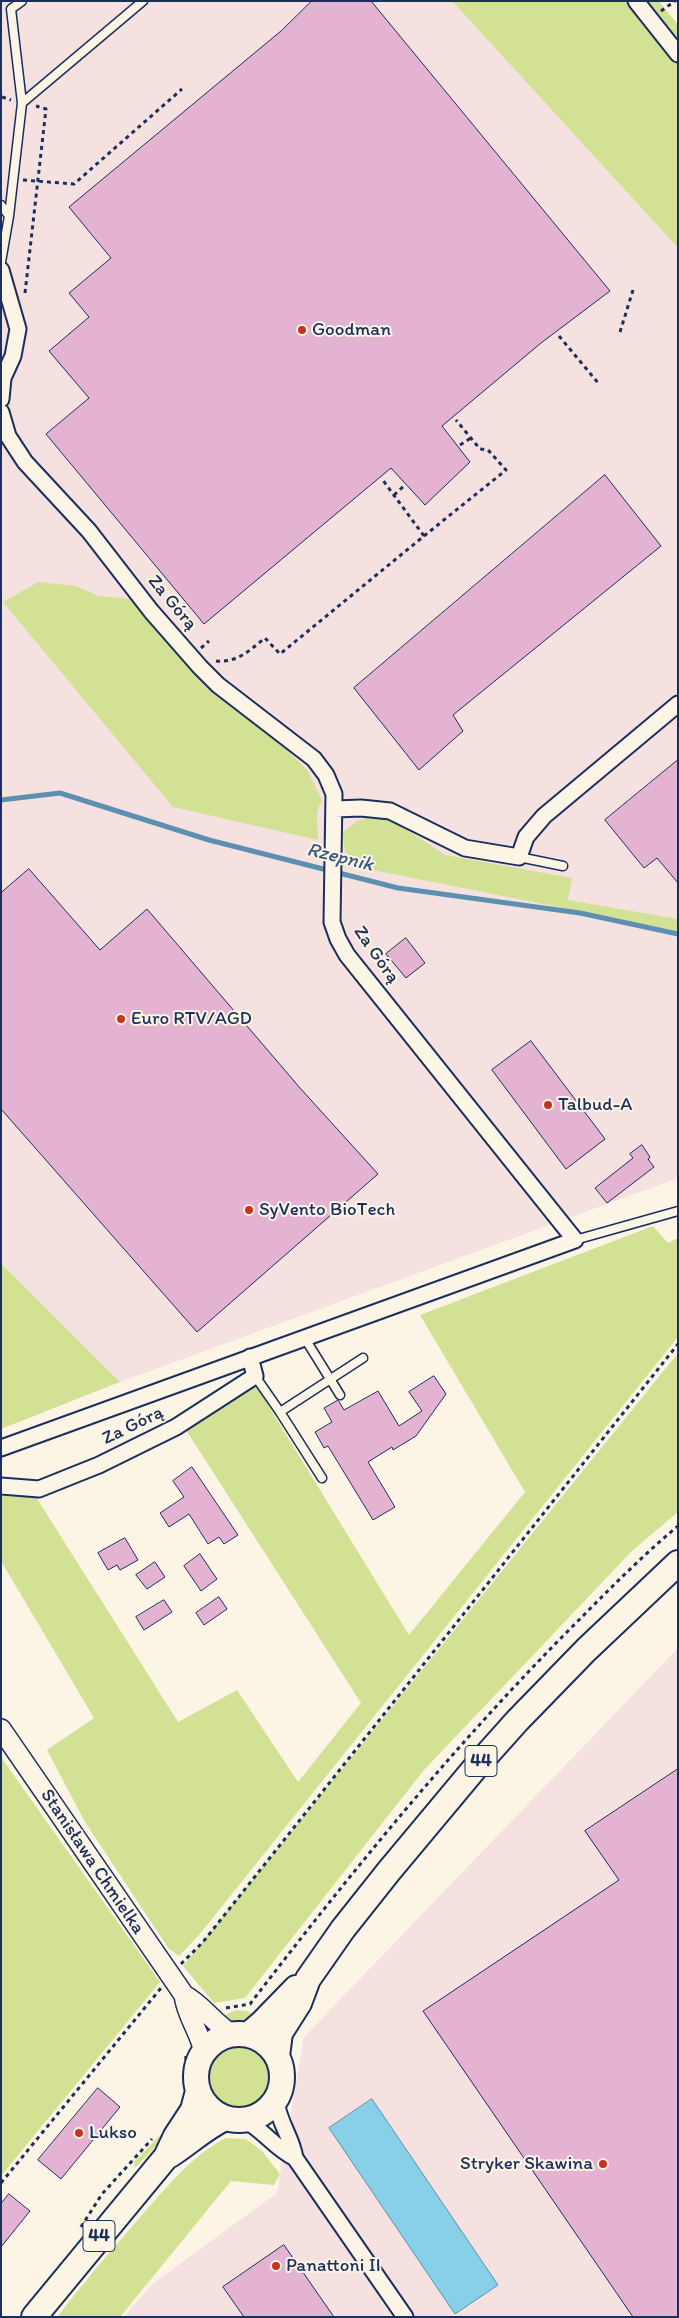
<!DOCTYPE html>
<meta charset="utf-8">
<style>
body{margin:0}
#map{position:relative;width:679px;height:2318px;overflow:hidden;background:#fcf5e5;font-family:Itim,sans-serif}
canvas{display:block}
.frame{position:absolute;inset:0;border:2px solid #1b2f5e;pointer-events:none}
</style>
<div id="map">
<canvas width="679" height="2318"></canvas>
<div class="frame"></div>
</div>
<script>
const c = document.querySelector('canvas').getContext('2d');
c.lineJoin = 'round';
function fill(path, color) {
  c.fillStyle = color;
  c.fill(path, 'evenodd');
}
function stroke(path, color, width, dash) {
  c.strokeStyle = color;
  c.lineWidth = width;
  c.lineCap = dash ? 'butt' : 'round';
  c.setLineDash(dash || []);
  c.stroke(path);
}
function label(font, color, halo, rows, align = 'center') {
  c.font = font + ' Itim,sans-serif';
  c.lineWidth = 4;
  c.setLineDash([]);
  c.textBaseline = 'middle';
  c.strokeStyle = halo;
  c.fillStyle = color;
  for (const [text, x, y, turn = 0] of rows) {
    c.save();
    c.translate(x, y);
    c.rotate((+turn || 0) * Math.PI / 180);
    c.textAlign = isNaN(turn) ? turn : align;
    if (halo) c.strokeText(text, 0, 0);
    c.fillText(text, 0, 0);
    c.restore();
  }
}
const built = new Path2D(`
 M 1,1 L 452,1 L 678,248 L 678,1178 L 120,1382 L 1,1263 Z
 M 678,1648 L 678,2317 L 124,2317 L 151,2285 L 277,2193 L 304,2037 Z`);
const green = new Path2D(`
 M 452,1 L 659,1 L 678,25 L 678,248 Z
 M 38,582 L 76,586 L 98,596 L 130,599 L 205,686 L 285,748 L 308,771 L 322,801 C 314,812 318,828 318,840 L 173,807 L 3,602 Z
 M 369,817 L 395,822 L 445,855 L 572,878 L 568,900 L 678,919 L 678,931 L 348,865 L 342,833 L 357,821 Z
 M 653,1226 L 668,1243 L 678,1238 L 678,1337 L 199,1935 L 179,1956 L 169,1949 L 85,1822 L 47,1750 L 94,1718 L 1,1561 L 1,1496 L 36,1497 L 178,1722 L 237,1690 L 298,1782 L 361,1703 L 186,1430 L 255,1384 L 409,1635 L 525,1492 L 420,1315 Z
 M 1,1263 L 120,1382 L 1,1429 Z
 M 678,1353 L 678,1512 L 632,1551 L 424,1770 L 245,1998 L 214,2003 L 183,1966 Z
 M 1,1757 L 160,1982 L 1,2176 Z
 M 236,2010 L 247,2011 L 259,2017 L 239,2023 L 220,2017 Z
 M209 2077a31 31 0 1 1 62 0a31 31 0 1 1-62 0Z
 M 174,2121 L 172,2129 L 135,2168 L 134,2162 Z
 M 226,2138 L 246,2139 L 262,2151 L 280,2174 L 274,2185 L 231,2181 L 120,2317 L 57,2317 C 84,2282 113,2248 142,2215 C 168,2186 191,2156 226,2138 Z`);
const water = new Path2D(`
 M 372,2099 L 498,2285 L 455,2314 L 329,2128 Z`);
const stream = new Path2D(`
 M 1,800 L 60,793 L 209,840 L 398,888 L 580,913 L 678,934`);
const building = new Path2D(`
 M 312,1 L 371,1 L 610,291 L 541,343 L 442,426 L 470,462 L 425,505 L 391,468 L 204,624 L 46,434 L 89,398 L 49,351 L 89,317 L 69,293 L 111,258 L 69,207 L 281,31 Z
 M 605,475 L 661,546 L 453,715 L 463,731 L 419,770 L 354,688 Z
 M 678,760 L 678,883 L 657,858 L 644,868 L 605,820 Z
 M 29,869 L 100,950 L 147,909 L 300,1088 L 378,1174 L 197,1332 L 1,1109 L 1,893 Z
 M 406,938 L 425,963 L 406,978 L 386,954 Z
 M 531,1041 L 605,1139 L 566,1169 L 492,1070 Z
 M 642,1145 L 650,1157 L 648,1159 L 654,1167 L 607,1203 L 595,1188 L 633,1158 L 630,1154 Z
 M 434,1376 L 446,1394 L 416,1436 L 393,1450 L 392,1447 L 368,1462 L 395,1507 L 373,1520 L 328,1446 L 324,1448 L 315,1432 L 332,1422 L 324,1408 L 338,1400 L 344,1410 L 378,1391 L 399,1426 L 422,1411 L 409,1392 Z
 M 192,1467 L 238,1535 L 224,1544 L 219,1537 L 208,1544 L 189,1514 L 169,1527 L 160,1513 L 184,1497 L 173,1481 Z
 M 125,1538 L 138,1560 L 120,1570 L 117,1565 L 108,1570 L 98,1553 Z
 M 200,1554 L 217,1579 L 201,1591 L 184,1566 Z
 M 155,1562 L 165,1577 L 147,1589 L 136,1575 Z
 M 219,1597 L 227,1609 L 204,1625 L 196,1613 Z
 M 164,1600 L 172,1612 L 144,1630 L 136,1617 Z
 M 678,1769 L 678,2317 L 633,2317 L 423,2011 L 619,1880 L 585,1831 Z
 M 98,2088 L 120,2107 L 61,2179 L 38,2160 Z
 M 9,2194 L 30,2211 L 1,2247 L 1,2204 Z
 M 284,2245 L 334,2317 L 244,2317 L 223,2287 Z`);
const path = new Path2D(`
 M 661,11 L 675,1
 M 2,97 L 11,100
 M 23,180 L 74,184 L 182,89
 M 25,293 L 46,109 L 36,106
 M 620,332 L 633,290
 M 559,336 L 599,384
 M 460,445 L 471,438
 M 394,495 L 404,486
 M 424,536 L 506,470 L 488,450 L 480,449 L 456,420
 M 201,648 L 209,641
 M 216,661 C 237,663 250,650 265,638 L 280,654 L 424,536 L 382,479
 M 181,1964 L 203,1942 L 678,1344
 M 226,2008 L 250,2004 C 349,1875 449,1752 563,1636 C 601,1598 637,1560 678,1526
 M 185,2076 L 186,2055
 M 290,2093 L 292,2078 L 290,2067
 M 1,2183 L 161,1988
 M 81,2227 L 102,2194 L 152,2139`);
const service = new Path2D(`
 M 22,103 L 143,1
 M 1,205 L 9,216 L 1,262
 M 9,216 L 22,103 L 11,9 L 22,1
 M 519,857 L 563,866
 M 575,1240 L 678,1211
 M 304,1337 L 340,1395
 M 255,1376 L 280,1412
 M 322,1478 L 280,1412 L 363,1358`);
const minor = new Path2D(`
 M 636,1 L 678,54
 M 1,270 L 18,329 L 13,356 L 3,378 L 1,399
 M 1,412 L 8,436 L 25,462 L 89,531 L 151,611 L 200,667 L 218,685 L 314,759 L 326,775 L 334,794 L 332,922 L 338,939 L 347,955 L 575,1240 L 1,1448
 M 335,809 L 361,808 L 390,811 L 465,848 L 519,857 L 526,837 L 544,816 L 678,704
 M 1,1486 L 39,1489 L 99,1465 L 176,1427 L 255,1376 L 250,1357
 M 276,2100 C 278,2122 292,2137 295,2158 L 405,2317
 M 245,2120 C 264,2131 276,2149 295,2158`);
const tertiary = new Path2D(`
 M 1,1729 L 184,1995 C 203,2005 214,2024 233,2035
 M 184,1995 C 186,2015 200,2032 204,2052`);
const primary = new Path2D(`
 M196 2077a43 43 0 1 1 86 0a43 43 0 1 1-86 0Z
 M 248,2035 L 261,2024 L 296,1988
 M 277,2056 L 280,2033 L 299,2003 L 308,1979 L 343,1929 L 389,1871 L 475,1768 L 517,1721 L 586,1650 L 678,1563
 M 170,2155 C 189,2143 204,2128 225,2118
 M 34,2317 L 166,2157 L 176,2136 L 193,2110 L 198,2091`);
const markers = [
 [302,330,5,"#c8321e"],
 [121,1019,5,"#c8321e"],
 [548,1105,5,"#c8321e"],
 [249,1210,5,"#c8321e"],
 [79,2133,5,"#c8321e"],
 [603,2164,5,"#c8321e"],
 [276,2266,5,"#c8321e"]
];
const shields = [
 [481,1761,32],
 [99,2236,32]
];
const shieldNames = [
 ["44",481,1761],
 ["44",99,2236]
];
const poiNames = [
 ["Goodman",312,330],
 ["Euro RTV/AGD",131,1019],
 ["Talbud-A",558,1105],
 ["SyVento BioTech",259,1210],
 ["Lukso",89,2133],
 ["Stryker Skawina",593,2164,"right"],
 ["Panattoni II",286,2266]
];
const streetNames = [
 ["Za Górą",172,603,50],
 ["Za Górą",376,955,55],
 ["Za Górą",133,1426,-26],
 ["Stanisława Chmielka",92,1862,56]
];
const waterNames = [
 ["Rzepnik",340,858,14]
];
fill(built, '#f5e1df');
fill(green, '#d3e195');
fill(water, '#87d0e8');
stroke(water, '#5c90b1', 1);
stroke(stream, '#5c90b1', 5);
fill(building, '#e4b3d2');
stroke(building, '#1b2f5e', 1);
stroke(service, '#1b2f5e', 11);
stroke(minor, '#1b2f5e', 19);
stroke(tertiary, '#1b2f5e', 22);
stroke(primary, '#1b2f5e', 28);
stroke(path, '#1b2f5e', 3, [4, 4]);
stroke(service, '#fcf5e5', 8);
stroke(minor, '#fcf5e5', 15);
stroke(tertiary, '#fcf5e5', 19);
stroke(primary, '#fcf5e5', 24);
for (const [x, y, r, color] of markers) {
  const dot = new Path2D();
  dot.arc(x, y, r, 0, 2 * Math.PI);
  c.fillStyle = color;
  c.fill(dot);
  stroke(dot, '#fcf5e5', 2);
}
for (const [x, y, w] of shields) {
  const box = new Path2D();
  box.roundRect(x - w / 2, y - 15.5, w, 31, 4);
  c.fillStyle = '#fcf5e5';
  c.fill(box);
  stroke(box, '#1b2f5e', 1);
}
label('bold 18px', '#1b2f5e', null, shieldNames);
label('19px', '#1b2f5e', '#fcf5e5', poiNames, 'left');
label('19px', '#1b2f5e', '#fcf5e5', streetNames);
label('italic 20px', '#365780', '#fcf5e5', waterNames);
</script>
